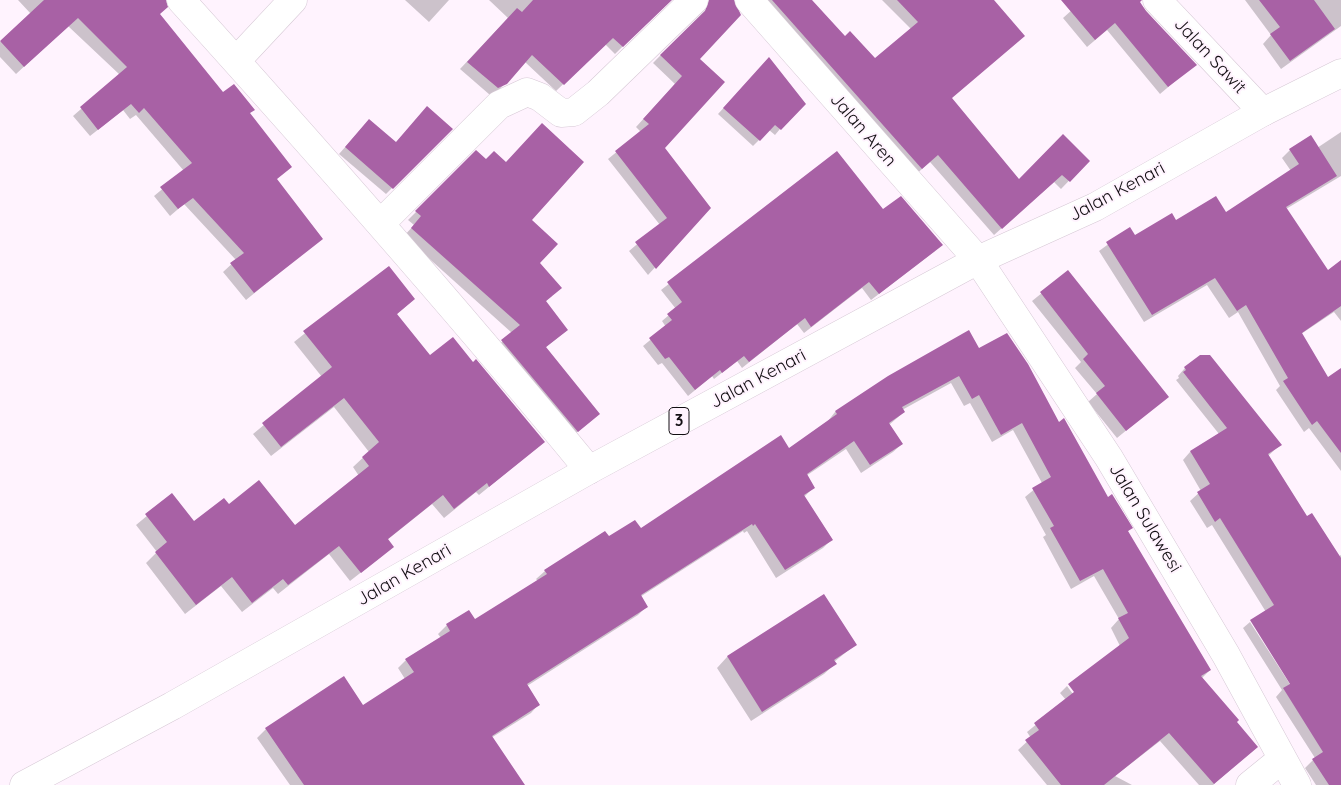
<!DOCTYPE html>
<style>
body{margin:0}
canvas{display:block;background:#fff3fe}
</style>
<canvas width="1341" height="785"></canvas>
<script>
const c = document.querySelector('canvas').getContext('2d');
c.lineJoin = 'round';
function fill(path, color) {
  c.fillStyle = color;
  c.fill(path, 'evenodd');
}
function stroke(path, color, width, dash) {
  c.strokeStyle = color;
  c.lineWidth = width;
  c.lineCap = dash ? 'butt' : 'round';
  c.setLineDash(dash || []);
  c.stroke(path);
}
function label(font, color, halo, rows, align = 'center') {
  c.font = font + ' Quicksand,sans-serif';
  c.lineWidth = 4;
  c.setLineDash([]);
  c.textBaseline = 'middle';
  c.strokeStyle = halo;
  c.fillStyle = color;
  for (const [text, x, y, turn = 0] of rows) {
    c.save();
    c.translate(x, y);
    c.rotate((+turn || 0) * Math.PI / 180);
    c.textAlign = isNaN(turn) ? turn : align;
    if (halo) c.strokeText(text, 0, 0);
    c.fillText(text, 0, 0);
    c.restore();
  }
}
const shadow = new Path2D(`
 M 18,0 L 155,0 L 159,14 L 223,94 L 249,114 L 276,180 L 322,238 L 246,300 L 223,272 L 236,260 L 184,204 L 170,216 L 154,196 L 184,171 L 136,115 L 130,119 L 123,110 L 90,136 L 73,116 L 120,75 L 68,26 L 16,74 L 0,57 L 0,42 L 31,14 Z
 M 405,0 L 449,0 L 429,22 Z
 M 489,0 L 670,0 L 615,54 L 605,44 L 556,91 L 525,62 L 498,91 L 490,95 L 460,69 L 508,18 Z
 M 715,0 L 733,0 L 698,59 L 664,148 L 710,208 L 648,275 L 629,251 L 660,225 L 608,159 L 641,132 L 636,127 L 675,84 L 653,63 Z
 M 754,0 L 810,0 L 845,37 L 875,60 L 911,29 L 882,0 L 993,0 L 951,98 L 1019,180 L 1088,161 L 1061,189 L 1054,182 L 994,235 L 930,162 L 914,176 Z
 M 1083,0 L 1137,0 L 1193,66 L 1160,94 L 1107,30 L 1087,47 L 1063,18 Z
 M 1245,0 L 1341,0 L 1341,26 L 1281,69 L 1263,44 L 1271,35 Z
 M 763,65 L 780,129 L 775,135 L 769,130 L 753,146 L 718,114 Z
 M 363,127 L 395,143 L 451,129 L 386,194 L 339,154 Z
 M 1341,132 L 1341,176 L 1286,209 L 1327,271 L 1341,262 L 1341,321 L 1334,312 L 1301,334 L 1328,378 L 1341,370 L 1341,471 L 1309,428 L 1304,432 L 1276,390 L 1280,386 L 1238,312 L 1229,318 L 1207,285 L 1144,322 L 1099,251 L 1129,229 L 1134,237 L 1176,222 L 1226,214 L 1291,171 L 1282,158 L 1290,150 L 1317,148 Z
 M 476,152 L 530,220 L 539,263 L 552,296 L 545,302 L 567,330 L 545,348 L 599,414 L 569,439 L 494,349 L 512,333 L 404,236 L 414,225 L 408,220 Z
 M 837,153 L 883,211 L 935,251 L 871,300 L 862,288 L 804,333 L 797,324 L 742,368 L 737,361 L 714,379 L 712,376 L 688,396 L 662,363 L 658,365 L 643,346 L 666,327 L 662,321 L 676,309 L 661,290 Z
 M 388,267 L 414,299 L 396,315 L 430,357 L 544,442 L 479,495 L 476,492 L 444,518 L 432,504 L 387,540 L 382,556 L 350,581 L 329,554 L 278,594 L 273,588 L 242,612 L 221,586 L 185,614 L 146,563 L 157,552 L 136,525 L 172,495 L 194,522 L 229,506 L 294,527 L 359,476 L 353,467 L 369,452 L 334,407 L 271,456 L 253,434 L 322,377 L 294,342 Z
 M 1068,272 L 1167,397 L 1117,438 L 1088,402 L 1097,394 L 1075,368 L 1081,362 L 1032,301 Z
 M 978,350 L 1058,424 L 1108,498 L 1131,528 L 1127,532 L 1210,670 L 1202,678 L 1256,747 L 1213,785 L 1199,785 L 1160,741 L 1115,776 L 1132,785 L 1047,785 L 1018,750 L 1031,738 L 1027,732 L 1066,700 L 1060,693 L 1067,686 L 1076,698 L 1120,646 L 1111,628 L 1119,619 L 1094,576 L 1071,589 L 1043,537 L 1046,535 L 1025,497 L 1042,483 L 1013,430 L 992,442 L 970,403 L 964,406 L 951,383 L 902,410 L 904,412 L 889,425 L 902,444 L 893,452 L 861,473 L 846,449 L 806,476 L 814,487 L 804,497 L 832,539 L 823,548 L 776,578 L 747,531 L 744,533 L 743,531 L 640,597 L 646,607 L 638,615 L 527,686 L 539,704 L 531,713 L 491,738 L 523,785 L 290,785 L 257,738 L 266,729 L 344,678 L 362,707 L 405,679 L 398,668 L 406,660 L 441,638 L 438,634 L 447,625 L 468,612 L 474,621 L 538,581 L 536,579 L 545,571 L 604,532 L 608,538 L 640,530 L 789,449 L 828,421 L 835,412 Z
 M 1185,368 L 1280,445 L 1268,456 L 1306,518 L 1338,557 L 1341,555 L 1341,785 L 1316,785 L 1305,768 L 1315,758 L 1276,697 L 1282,690 L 1243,628 L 1250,622 L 1293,689 L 1266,612 L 1212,525 L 1207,528 L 1190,501 L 1201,491 L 1183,460 L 1190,452 L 1219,434 L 1176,380 L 1179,378 L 1178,376 Z
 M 823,596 L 855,645 L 834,662 L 835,664 L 824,674 L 751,721 L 717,668 L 727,657 Z`);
const building = new Path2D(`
 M 44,0 L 166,0 L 168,7 L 160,14 L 223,92 L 234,84 L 255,110 L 250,113 L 292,167 L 277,179 L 323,239 L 254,293 L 230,263 L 244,253 L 193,198 L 178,209 L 160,187 L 192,163 L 144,108 L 139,113 L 131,104 L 98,130 L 80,107 L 127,67 L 78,18 L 24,67 L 0,41 Z
 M 533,0 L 672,0 L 623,47 L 613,38 L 564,85 L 532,55 L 507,84 L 498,88 L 467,62 L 517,8 L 522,12 Z
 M 709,0 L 734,0 L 741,15 L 700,59 L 725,82 L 665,148 L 711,208 L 656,269 L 635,242 L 667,218 L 615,151 L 649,124 L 643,119 L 682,76 L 660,55 L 705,11 Z
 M 772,0 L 812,0 L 845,36 L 850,31 L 875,58 L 918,22 L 897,0 L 994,0 L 1025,36 L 952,98 L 1019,179 L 1063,134 L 1090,161 L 1070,182 L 1062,175 L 1002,229 L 938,155 L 922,169 Z
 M 1061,0 L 1142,0 L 1140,2 L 1146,11 L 1197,65 L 1168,87 L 1115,23 L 1095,40 Z
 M 1259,0 L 1314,0 L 1335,29 L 1290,61 L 1270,34 L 1280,27 Z
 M 769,57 L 806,104 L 781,130 L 775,125 L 760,141 L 723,108 Z
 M 427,106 L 453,129 L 393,189 L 345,147 L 369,119 L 396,142 Z
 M 542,123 L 584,162 L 532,220 L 558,244 L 540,263 L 562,288 L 546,301 L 568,330 L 546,347 L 600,414 L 578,432 L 501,340 L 520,325 L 411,228 L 421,216 L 415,211 L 476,150 L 486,159 L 494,151 L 506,162 Z
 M 1311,135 L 1337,176 L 1286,207 L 1328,270 L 1341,260 L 1341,306 L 1302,333 L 1328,377 L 1341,368 L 1341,453 L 1317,421 L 1312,425 L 1283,381 L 1288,378 L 1246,305 L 1237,311 L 1215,278 L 1152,315 L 1106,242 L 1130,227 L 1135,235 L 1172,213 L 1176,220 L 1216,196 L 1226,212 L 1299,164 L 1289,149 Z
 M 837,151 L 883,209 L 901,196 L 943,245 L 879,294 L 869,282 L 811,327 L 805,318 L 749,362 L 744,356 L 722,373 L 720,370 L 695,390 L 669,357 L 665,359 L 649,338 L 672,320 L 667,314 L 682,302 L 667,282 Z
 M 389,266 L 415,299 L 397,314 L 430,355 L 453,337 L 473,362 L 476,359 L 545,442 L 489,487 L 487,483 L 454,509 L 443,495 L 388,539 L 394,547 L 361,573 L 339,546 L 288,585 L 283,579 L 252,603 L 232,577 L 196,605 L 155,552 L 167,542 L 145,514 L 172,493 L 194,521 L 224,498 L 229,504 L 259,480 L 295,525 L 369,466 L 362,457 L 379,442 L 344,398 L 281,447 L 262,423 L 332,367 L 303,331 Z
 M 1068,270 L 1169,397 L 1126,431 L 1096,393 L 1105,386 L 1083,359 L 1088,354 L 1040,292 Z
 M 969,330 L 979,348 L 1007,333 L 1028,364 L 1059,422 L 1064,418 L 1108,497 L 1112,494 L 1133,528 L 1128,531 L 1211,670 L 1201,676 L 1239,720 L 1237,722 L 1258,747 L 1214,784 L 1169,733 L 1104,785 L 1061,785 L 1025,740 L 1039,730 L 1034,723 L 1074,692 L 1068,684 L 1129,638 L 1118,618 L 1128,613 L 1103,569 L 1080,581 L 1050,528 L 1054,526 L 1032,488 L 1051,477 L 1022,423 L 1001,435 L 979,395 L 972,399 L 959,376 L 902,407 L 905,412 L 889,423 L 903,444 L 870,465 L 854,441 L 807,474 L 815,488 L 804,495 L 833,540 L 785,570 L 755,524 L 753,526 L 752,524 L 641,595 L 648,607 L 527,684 L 540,705 L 492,736 L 525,785 L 304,785 L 265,728 L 344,676 L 363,705 L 414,672 L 405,659 L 450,631 L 446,624 L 469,610 L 475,619 L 547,574 L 544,570 L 605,531 L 609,536 L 635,520 L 641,528 L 781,435 L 789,448 L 837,414 L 835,411 L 888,376 Z
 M 1200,355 L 1210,355 L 1282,445 L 1268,454 L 1307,516 L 1312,513 L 1341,558 L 1341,785 L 1329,785 L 1312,759 L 1323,752 L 1283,688 L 1290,684 L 1250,620 L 1274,605 L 1220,518 L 1215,522 L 1197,492 L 1210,484 L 1190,451 L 1227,428 L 1183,372 L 1186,370 L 1184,367 Z
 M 824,594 L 857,645 L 834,660 L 837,664 L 762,712 L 727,656 Z`);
const minor = new Path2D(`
 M 181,0 C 320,154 457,309 589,470
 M 749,0 L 978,260 L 1109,458 L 1226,655 L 1297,785
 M 1157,0 L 1263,112
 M 236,61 L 293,0
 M 381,223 L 499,105 L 527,92 L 540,97 L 561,113 L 574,112 L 598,93 L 694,0
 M 1250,785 L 1282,759`);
const highway = new Path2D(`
 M 24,785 L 172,706 L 589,470 L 978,260 L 1095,207 L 1263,112 L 1341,73`);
const shields = [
 [679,421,20]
];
const shieldNames = [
 ["3",679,421]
];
const streetNames = [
 ["Jalan Sawit",1210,56,47],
 ["Jalan Aren",863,130,49],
 ["Jalan Kenari",1117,192,-28],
 ["Jalan Kenari",758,379,-28],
 ["Jalan Sulawesi",1145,518,59],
 ["Jalan Kenari",404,575,-30]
];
fill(shadow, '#0003');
fill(building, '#a861a5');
stroke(minor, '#d6c8d5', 29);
stroke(highway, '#d6c8d5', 29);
stroke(minor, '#fff', 28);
stroke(highway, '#fff', 28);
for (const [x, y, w] of shields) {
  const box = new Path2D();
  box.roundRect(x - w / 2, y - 13.5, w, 27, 4);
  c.fillStyle = '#fff3fe';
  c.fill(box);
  stroke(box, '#120e12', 1);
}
label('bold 16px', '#120e12', null, shieldNames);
label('18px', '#120e12', '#fff3fe', streetNames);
</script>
